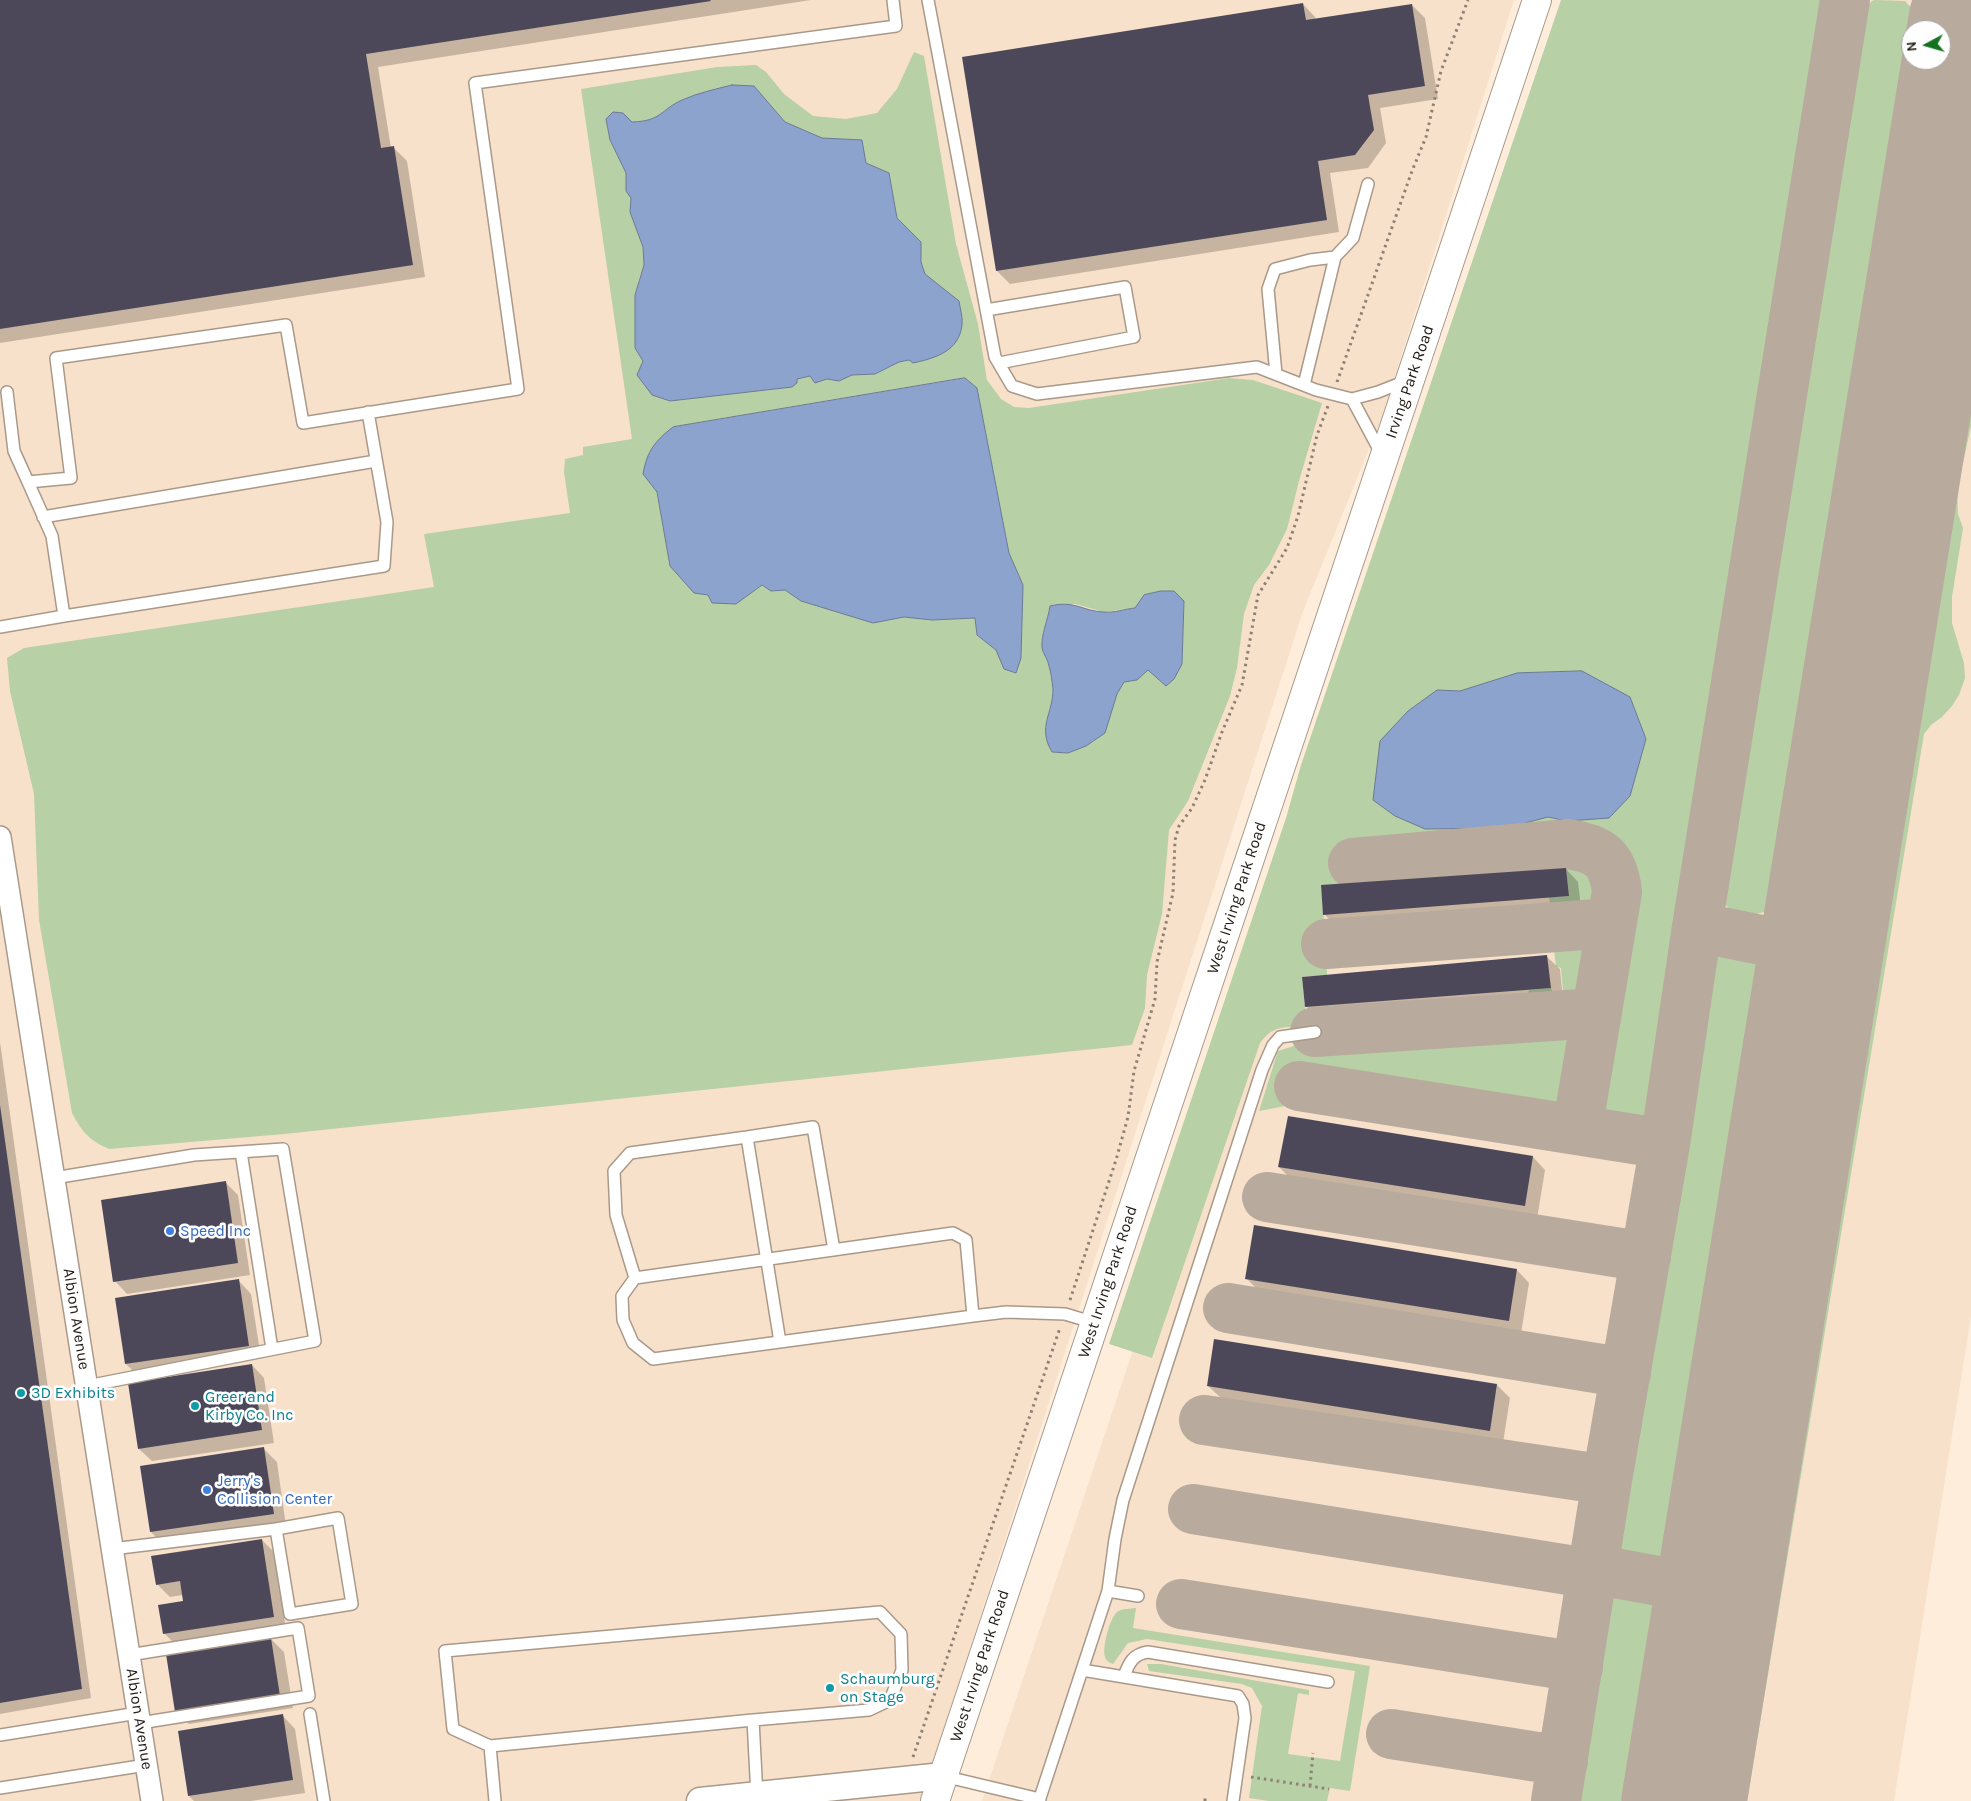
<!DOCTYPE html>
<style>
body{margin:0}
#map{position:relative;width:1971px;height:1801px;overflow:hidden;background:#ffeddc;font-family:Karla,sans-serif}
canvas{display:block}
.north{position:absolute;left:1901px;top:20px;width:50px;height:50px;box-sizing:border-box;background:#fefefe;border:1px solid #a6a3a1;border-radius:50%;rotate:264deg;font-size:14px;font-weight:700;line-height:20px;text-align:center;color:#211b15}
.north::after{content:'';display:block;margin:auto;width:18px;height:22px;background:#157220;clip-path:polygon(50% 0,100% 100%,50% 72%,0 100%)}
</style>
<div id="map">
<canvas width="1971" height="1801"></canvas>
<div class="north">N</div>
</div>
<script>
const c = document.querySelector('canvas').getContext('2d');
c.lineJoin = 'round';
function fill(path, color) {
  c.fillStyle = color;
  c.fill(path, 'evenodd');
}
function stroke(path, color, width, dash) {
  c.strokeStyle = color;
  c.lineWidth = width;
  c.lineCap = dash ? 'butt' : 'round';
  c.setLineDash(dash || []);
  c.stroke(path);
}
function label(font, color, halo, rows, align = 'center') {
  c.font = font + ' Karla,sans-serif';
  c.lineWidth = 5;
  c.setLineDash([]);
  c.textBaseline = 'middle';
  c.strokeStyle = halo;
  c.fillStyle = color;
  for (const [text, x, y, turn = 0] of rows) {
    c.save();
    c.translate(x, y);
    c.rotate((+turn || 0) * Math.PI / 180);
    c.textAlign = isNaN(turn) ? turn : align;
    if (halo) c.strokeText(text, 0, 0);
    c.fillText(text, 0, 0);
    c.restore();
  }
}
const built = new Path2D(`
 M 0,0 L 1514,0 L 1382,417 L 1302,614 L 921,1801 L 0,1801 Z
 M 1585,0 L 1971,0 L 1971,1316 L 1894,1801 L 982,1801 ZM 1911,30 L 1941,30 L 1941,60 L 1911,60 Z`);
const green = new Path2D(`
 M 1561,0 L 1831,0 L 1652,1104 L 1644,1116 L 1623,1124 L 1607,1118 L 1602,1108 L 1599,1087 L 1628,913 L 1629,883 L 1625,861 L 1615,847 L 1595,836 L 1506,828 L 1341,850 L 1342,884 L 1321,886 L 1326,944 L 1327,975 L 1302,977 L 1307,1026 C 1285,1028 1274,1024 1260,1043 L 1152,1358 L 1109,1344 L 1286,818 L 1301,765 Z
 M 1875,0 L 1905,1 L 1920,18 L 1925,30 L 1911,30 L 1911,60 L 1922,60 L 1789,881 C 1787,889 1785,897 1780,903 C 1776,908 1770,911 1764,912 C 1740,920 1722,913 1720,886 L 1861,15 L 1872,1 Z
 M 914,52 L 924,56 L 956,244 L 978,324 L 987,380 L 1001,399 L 1014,407 L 1029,408 L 1229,378 L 1253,380 L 1322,403 L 1299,481 L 1287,529 L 1269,565 L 1254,585 L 1244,614 L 1237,668 L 1230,696 L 1188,801 L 1169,830 L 1162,914 L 1147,975 L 1145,1008 L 1132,1045 L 284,1134 L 109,1149 C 89,1140 82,1132 72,1113 L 39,920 L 34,794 L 10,691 L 7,658 L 24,648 L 434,587 L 424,534 L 570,513 L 564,472 L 565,459 L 583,455 L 583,447 L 632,439 L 581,89 L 717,67 L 756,65 L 766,72 L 784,94 L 813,116 L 846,119 L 877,113 L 897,89 ZM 754,86 L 785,122 L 822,138 L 861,140 L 866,163 L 889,173 L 897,218 L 921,242 L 921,262 L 925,275 L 942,287 L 909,360 L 899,362 L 875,374 L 852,375 L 839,381 L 827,379 L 815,382 L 811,376 L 690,399 L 670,401 L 652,395 L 643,361 L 635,348 L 638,282 L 644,265 L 643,247 L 630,212 L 631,197 L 626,191 L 626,173 L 610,140 L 606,119 L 623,113 L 632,122 L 647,121 L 658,117 L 681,101 ZM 965,378 L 977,388 L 1009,553 L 1023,585 L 1001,654 L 977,635 L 975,618 L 932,620 L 904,617 L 873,623 L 801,601 L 785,590 L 771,591 L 762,585 L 736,604 L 708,595 L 670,566 L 657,492 L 674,427 ZM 1144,595 L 1184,601 L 1182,664 L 1166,686 L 1148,670 L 1137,680 L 1124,682 L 1117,693 L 1105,733 L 1068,753 L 1052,752 C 1037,727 1053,714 1053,688 C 1052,681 1051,672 1049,665 C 1048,659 1043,654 1042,648 C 1041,634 1048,619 1050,606 L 1075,604 L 1104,612 L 1135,608 Z
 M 1971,289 L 1971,426 L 1957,490 L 1958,514 L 1963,528 L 1952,597 L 1952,623 L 1964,663 L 1965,678 L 1959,695 L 1952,706 L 1942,717 L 1931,725 L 1924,734 L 1747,1801 L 1728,1801 Z
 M 1567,855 C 1606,858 1610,872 1602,907 C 1587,916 1568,916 1552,916 L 1549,897 L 1569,896 L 1566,868 L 1558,869 L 1557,857 Z
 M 1569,933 C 1605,934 1594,958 1590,982 C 1589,987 1590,992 1588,997 C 1578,1006 1520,1019 1529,990 L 1551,988 L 1553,993 L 1563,992 L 1561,968 L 1556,966 L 1553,942 L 1561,935 Z
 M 1730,948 C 1757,949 1766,963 1772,988 L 1686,1523 C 1677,1556 1653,1575 1621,1553 L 1617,1535 L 1710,961 L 1715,954 Z
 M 1569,1024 C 1575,1027 1578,1029 1580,1035 C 1584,1048 1574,1090 1569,1103 L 1555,1108 L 1538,1108 L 1296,1067 L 1291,1105 L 1259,1111 L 1278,1051 L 1297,1045 Z
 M 1627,1591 C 1654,1597 1667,1605 1669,1635 L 1643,1801 L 1574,1801 L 1606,1606 L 1611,1599 Z
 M 1136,1608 L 1133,1628 L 1370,1666 L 1350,1791 L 1330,1788 L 1327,1801 L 1269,1801 L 1249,1798 L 1262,1706 L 1252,1688 L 1242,1684 L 1149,1671 L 1147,1664 L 1161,1664 L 1309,1690 L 1309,1695 L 1298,1693 L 1288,1754 L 1340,1761 L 1355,1671 L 1147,1639 L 1128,1643 L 1113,1664 C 1110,1663 1106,1661 1105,1657 C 1102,1647 1110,1618 1117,1612 C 1122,1608 1130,1609 1136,1608 Z`);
const water = new Path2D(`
 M 732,85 L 754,86 L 785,122 L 822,138 L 862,140 L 866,163 L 889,173 L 897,218 L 921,242 L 921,262 L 925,274 L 959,301 C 960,308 963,317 962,325 C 959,351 936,358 913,363 L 909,360 L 899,362 L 875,374 L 852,375 L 839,381 L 827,379 L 815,383 L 810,376 L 797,379 L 797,383 L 792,387 L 670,401 L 652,395 L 637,375 L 643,361 L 635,348 L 635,295 L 644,265 L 643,247 L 630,212 L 631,198 L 626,191 L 626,173 L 610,140 L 606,119 L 613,112 L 623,113 L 632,122 C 662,121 660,110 682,100 C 698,93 716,89 732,85 Z
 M 965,378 L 977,388 L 1009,553 L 1023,585 L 1021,658 L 1016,673 L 1004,669 L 996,650 L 977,635 L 975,618 L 932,620 L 904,617 L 873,623 L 801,601 L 785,590 L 771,591 L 762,585 L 736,604 L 712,603 L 708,595 L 694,593 L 670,566 L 657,492 L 643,474 C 647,451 655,441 673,427 Z
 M 1161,591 L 1174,591 L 1184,601 L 1182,664 L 1174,679 L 1166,686 L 1148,670 L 1137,680 L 1124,682 L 1117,694 L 1105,733 L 1086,746 L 1068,753 L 1052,752 C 1037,727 1053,714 1053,689 C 1052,681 1051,672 1049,666 C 1048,659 1043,654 1042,648 C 1041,634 1048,620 1050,606 C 1075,600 1082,611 1104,612 C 1114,613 1125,609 1135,608 L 1144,595 Z
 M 1582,671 L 1630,697 L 1646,739 L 1630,796 L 1609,818 L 1567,821 L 1548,817 L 1506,828 L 1425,829 L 1395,816 L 1373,800 L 1380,741 L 1408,711 L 1437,690 L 1460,691 L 1517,673 Z`);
const shadow = new Path2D(`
 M 0,0 L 811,0 L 378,67 L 391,148 L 394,148 L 407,161 L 425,277 L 0,343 Z
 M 1303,4 L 1315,17 L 1316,20 L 1412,5 L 1425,18 L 1438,99 L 1380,108 L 1386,143 L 1368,168 L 1330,173 L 1339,232 L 1010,284 L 997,271 Z
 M 1566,869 L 1578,882 L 1581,908 L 1337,927 L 1324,914 Z
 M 1547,957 L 1560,969 L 1563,1001 L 1319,1019 L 1306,1006 Z
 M 0,1042 L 91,1698 L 0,1714 Z
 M 1533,1157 L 1545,1170 L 1537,1219 L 1292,1180 L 1279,1167 Z
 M 225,1182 L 238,1195 L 250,1275 L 127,1294 L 115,1281 Z
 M 1517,1270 L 1529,1283 L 1521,1334 L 1259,1291 L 1246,1278 Z
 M 239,1281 L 251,1294 L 261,1358 L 139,1377 L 126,1364 Z
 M 1215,1340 L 1497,1385 L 1510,1398 L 1503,1443 L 1221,1398 L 1208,1386 Z
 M 252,1365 L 264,1378 L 274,1443 L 152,1461 L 139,1449 Z
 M 264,1449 L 277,1462 L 286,1526 L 164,1545 L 151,1532 Z
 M 262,1540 L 275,1553 L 286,1630 L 177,1646 L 164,1633 L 184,1602 L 183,1595 L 170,1597 L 157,1584 Z
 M 271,1639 L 284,1652 L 293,1708 L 189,1724 L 176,1712 Z
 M 283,1716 L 295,1729 L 305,1793 L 251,1801 L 194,1801 L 189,1796 Z`);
const taxiway = new Path2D(`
 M 1353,863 L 1569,844 C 1601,850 1613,858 1617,892 L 1577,1130
 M 1697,927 L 1821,952
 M 1326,944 L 1611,923
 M 1315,1032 L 1596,1013
 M 1299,1086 L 1665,1144
 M 1267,1197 L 1646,1257
 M 1228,1308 L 1626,1373
 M 1204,1420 L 1607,1480
 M 1193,1509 L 1593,1574
 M 1593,1569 L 1718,1592
 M 1181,1604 L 1578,1667
 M 1391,1734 L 1563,1761
 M 1556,1801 L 1607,1480 L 1665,1144 L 1697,927 L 1845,0`);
const runway = new Path2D(`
 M 1684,1801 L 1971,21`);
const building = new Path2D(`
 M 0,0 L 710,0 L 711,1 L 366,54 L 381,148 L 394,146 L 413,265 L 0,329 Z
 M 1303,3 L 1306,20 L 1412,4 L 1425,86 L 1368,95 L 1374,130 L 1355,155 L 1318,161 L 1327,220 L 996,271 L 962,57 Z
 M 1566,868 L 1569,896 L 1323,915 L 1321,885 Z
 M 1547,955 L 1551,988 L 1305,1007 L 1302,977 Z
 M 0,1105 L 82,1689 L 0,1703 Z
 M 1288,1116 L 1533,1156 L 1525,1206 L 1278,1167 Z
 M 226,1181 L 238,1263 L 113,1282 L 101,1200 Z
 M 1254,1225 L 1517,1269 L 1509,1321 L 1245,1279 Z
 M 239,1279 L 249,1346 L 125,1364 L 115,1298 Z
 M 1214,1339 L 1497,1384 L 1490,1431 L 1207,1386 Z
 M 252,1364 L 262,1430 L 138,1449 L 128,1383 Z
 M 264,1447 L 274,1514 L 150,1532 L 140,1466 Z
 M 262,1539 L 274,1617 L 163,1634 L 158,1605 L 183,1601 L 180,1581 L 156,1585 L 151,1556 Z
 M 271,1638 L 280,1696 L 175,1712 L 166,1654 Z
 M 283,1714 L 293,1780 L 188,1796 L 178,1731 Z`);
const path = new Path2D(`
 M 1337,382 L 1412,171 L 1426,137 L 1441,71 L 1468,0
 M 1070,1300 L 1116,1160 L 1128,1117 L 1134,1071 L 1155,999 L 1157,962 L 1173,893 L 1175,840 L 1179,826 L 1192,808 L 1205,780 L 1222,732 L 1242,685 L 1258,595 L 1287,548 L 1298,516 L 1317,435 L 1328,406
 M 913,1757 L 1060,1328
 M 1251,1777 L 1329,1789
 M 1310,1786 L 1313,1753
 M 1205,1801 L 1205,1797`);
const service = new Path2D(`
 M 928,0 L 995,357 L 1012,386 L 1037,394 L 1257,367 L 1316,390 L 1352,399 L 1378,392 L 1406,381
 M 986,310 L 1125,287 L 1134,337 L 999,363
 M 1276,374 L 1268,289 L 1275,269 L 1310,260 L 1335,257 L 1353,238 L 1368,184
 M 1304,385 L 1335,257
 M 7,392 L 14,451 L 28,482 L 71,478 L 56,358 L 286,325 L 303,423 L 518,389 L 475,83 L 896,26 L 893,0
 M 1352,399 L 1382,455
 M 28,482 L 52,536 L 64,616 L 384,566 L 387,522 L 368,412
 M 43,517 L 376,461
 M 0,627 L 64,616
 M 241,1152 L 272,1349
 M 54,1178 L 194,1155 L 283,1149 L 315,1341 L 87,1386
 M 635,1278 L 616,1215 L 614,1171 L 630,1153 L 747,1137
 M 973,1316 L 966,1240 L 953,1233 L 635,1278 L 622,1296 L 623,1320 L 633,1343 L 653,1359 L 973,1316 L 1006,1312 L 1065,1314 L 1095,1323
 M 780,1342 L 747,1137 L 813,1127 L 834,1250
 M 112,1549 L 276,1529 L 290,1614 L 352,1604 L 338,1518 L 276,1529
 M 1108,1591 L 1138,1596
 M 129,1655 L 298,1628 L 309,1696 L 140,1723
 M 1082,1670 L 1238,1696 L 1243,1704 L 1245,1718 L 1233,1801
 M 1124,1676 C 1129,1663 1133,1654 1148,1652 L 1328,1682
 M 310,1714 L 324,1801
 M 0,1735 L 138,1713
 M 490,1746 L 453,1729 L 445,1651 L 880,1612 L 901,1634 L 902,1670 L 890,1700 L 869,1710 L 753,1720
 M 943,1776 L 1040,1799
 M 0,1788 L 146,1765
 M 495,1801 L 490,1746 L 753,1720 L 757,1796
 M 1039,1801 L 1108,1591 L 1115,1539 L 1123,1500 L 1262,1070 L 1273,1045 L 1280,1037 L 1315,1032`);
const minor = new Path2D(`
 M 0,837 L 152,1801`);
const tertiary = new Path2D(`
 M 700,1801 L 943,1776`);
const secondary = new Path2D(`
 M 935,1801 L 1537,0`);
const markers = [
 [170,1231,5,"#3f7fe0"],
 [21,1393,5,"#0f9aa8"],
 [195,1406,5,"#0f9aa8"],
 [207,1490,5,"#3f7fe0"],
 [830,1688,5,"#0f9aa8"]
];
const streetNames = [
 ["Irving Park Road",1410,382,-71],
 ["West Irving Park Road",1237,898,-72],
 ["West Irving Park Road",1108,1282,-72],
 ["Albion Avenue",76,1319,81],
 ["West Irving Park Road",980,1666,-72],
 ["Albion Avenue",139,1719,81]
];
const shopNames = [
 ["Speed Inc",180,1231],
 ["Jerry's",217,1481],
 ["Collision Center",217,1499]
];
const cultureNames = [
 ["3D Exhibits",31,1393],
 ["Greer and",205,1397],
 ["Kirby Co. Inc",205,1415],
 ["Schaumburg",840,1679],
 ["on Stage",840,1697]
];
fill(built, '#f8e1ca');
fill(green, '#b7d0a5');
fill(water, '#8ca3cd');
stroke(water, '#6c7a96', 1);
fill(shadow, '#0003');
stroke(taxiway, '#b8aa9c', 50);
stroke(runway, '#b8aa9c', 125);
fill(building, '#4d4859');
stroke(service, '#a99989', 14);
stroke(minor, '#a99989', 24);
stroke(tertiary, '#a99989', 29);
stroke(secondary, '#a99989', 30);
stroke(path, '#8d8176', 3, [2.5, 4]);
stroke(service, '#fff', 11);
stroke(minor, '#fff', 21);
stroke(tertiary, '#fff', 26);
stroke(secondary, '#fff', 28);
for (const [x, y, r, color] of markers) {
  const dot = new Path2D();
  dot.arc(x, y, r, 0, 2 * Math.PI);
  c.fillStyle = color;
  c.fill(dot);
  stroke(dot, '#fefefe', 2);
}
label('16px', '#211b15', '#fefefe', streetNames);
label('16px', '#366cbe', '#fefefe', shopNames, 'left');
label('16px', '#0d838f', '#fefefe', cultureNames, 'left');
</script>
